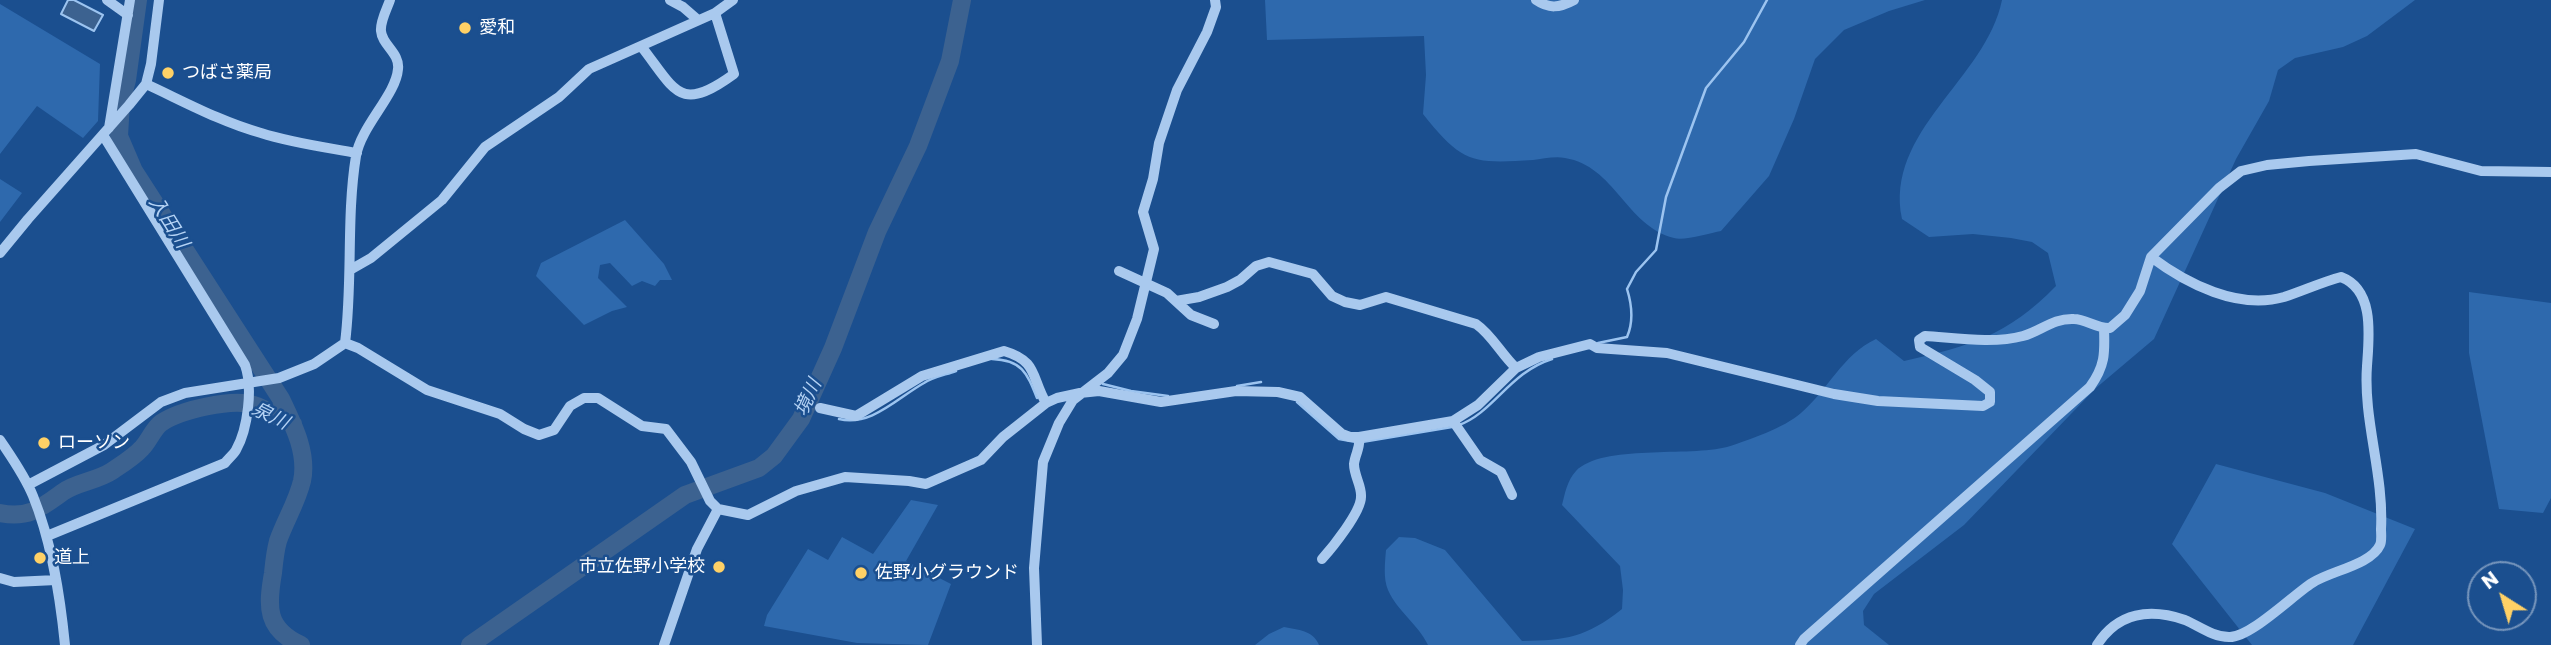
<!DOCTYPE html>
<meta charset="utf-8">
<style>
body{margin:0}
#map{position:relative;width:2551px;height:645px;overflow:hidden;background:#1b4f8f;font-family:Poppins,sans-serif}
canvas{display:block}
.north{position:absolute;left:2467px;top:561px;width:70px;height:70px;box-sizing:border-box;background:#1b4f8f;border:2px solid #7695bc;border-radius:50%;rotate:323deg;font-size:19px;font-weight:700;line-height:28px;text-align:center;color:#fff}
.north::after{content:'';display:block;margin:auto;width:24px;height:32px;background:#ffd166;clip-path:polygon(50% 0,100% 100%,50% 72%,0 100%)}
</style>
<div id="map">
<canvas width="2551" height="645"></canvas>
<div class="north">N</div>
</div>
<script>
const c = document.querySelector('canvas').getContext('2d');
c.lineJoin = 'round';
function fill(path, color) {
  c.fillStyle = color;
  c.fill(path, 'evenodd');
}
function stroke(path, color, width, dash) {
  c.strokeStyle = color;
  c.lineWidth = width;
  c.lineCap = dash ? 'butt' : 'round';
  c.setLineDash(dash || []);
  c.stroke(path);
}
function label(font, color, halo, rows, align = 'center') {
  c.font = font + ' Poppins,"Noto Sans JP",sans-serif';
  c.lineWidth = 5;
  c.setLineDash([]);
  c.textBaseline = 'middle';
  c.strokeStyle = halo;
  c.fillStyle = color;
  for (const [text, x, y, turn = 0] of rows) {
    c.save();
    c.translate(x, y);
    c.rotate((+turn || 0) * Math.PI / 180);
    c.textAlign = isNaN(turn) ? turn : align;
    if (halo) c.strokeText(text, 0, 0);
    c.fillText(text, 0, 0);
    c.restore();
  }
}
const green = new Path2D(`
 M 1265,0 L 1925,0 L 1889,11 L 1844,30 L 1815,59 L 1794,119 L 1769,176 L 1721,231 C 1710,233 1684,241 1674,238 C 1626,226 1615,166 1565,158 C 1555,156 1542,159 1533,160 C 1472,164 1462,163 1423,114 L 1426,75 L 1424,36 L 1267,40 Z
 M 2002,0 L 2415,0 L 2367,36 L 2343,47 L 2295,58 L 2278,70 L 2269,101 L 2236,159 L 2154,339 L 2096,388 L 1964,525 L 1874,594 L 1863,611 L 1864,625 L 1889,645 L 1428,645 C 1418,624 1397,611 1388,590 C 1383,579 1385,562 1386,550 L 1399,537 L 1415,538 L 1445,550 L 1522,641 C 1567,640 1585,638 1622,609 L 1623,590 L 1620,566 L 1562,505 C 1565,493 1567,481 1576,471 C 1602,444 1690,457 1727,447 C 1749,440 1784,428 1801,413 C 1828,390 1842,355 1876,339 L 1904,361 C 1970,346 2007,336 2056,286 L 2048,253 L 2032,242 L 2011,238 L 1973,234 L 1929,237 L 1902,219 C 1884,131 1986,79 2002,0 Z
 M 0,4 L 100,64 L 98,121 L 83,138 L 37,106 L 0,154 Z
 M 0,179 L 22,193 L 0,222 Z
 M 625,220 L 664,264 L 672,280 L 660,280 L 655,286 L 642,281 L 632,286 L 610,263 L 600,265 L 598,278 L 627,307 L 612,311 L 584,325 L 536,276 L 541,263 Z
 M 2469,292 L 2551,303 L 2551,498 L 2543,513 L 2499,509 L 2469,353 Z
 M 2216,464 L 2325,493 L 2415,529 L 2353,645 L 2252,645 L 2172,544 Z
 M 911,500 L 938,505 L 906,561 L 951,584 L 928,645 L 857,643 L 764,626 L 767,615 L 808,549 L 828,560 L 842,537 L 873,554 Z
 M 1284,627 C 1298,630 1313,630 1319,645 L 1255,645 L 1269,634 Z`);
const water = new Path2D(`
 M 68,0 L 74,0 L 103,15 L 94,31 L 61,14 Z`);
const stream = new Path2D(`
 M 1598,343 L 1627,337 C 1634,321 1632,305 1627,289 L 1636,272 L 1656,250 L 1666,197 L 1706,88 L 1744,42 L 1767,0
 M 992,359 C 1022,360 1027,373 1037,398
 M 1103,384 L 1131,391 L 1168,396
 M 1237,386 L 1261,382
 M 1297,402 L 1339,439 L 1356,442
 M 805,410 L 809,410
 M 839,419 C 871,427 897,398 924,383 C 933,377 945,375 956,371
 M 1459,425 C 1493,413 1510,372 1552,359
 M 1362,442 L 1452,427`);
const river = new Path2D(`
 M 138,0 L 127,80 L 121,103 L 119,136 L 134,171 L 281,399 C 293,424 308,453 302,481 C 297,502 285,521 278,541 C 275,552 274,563 273,573 C 267,607 266,629 301,645
 M 0,513 C 28,519 41,508 63,492 C 77,482 97,481 112,471 C 121,465 134,457 142,448 C 149,441 153,429 161,423 C 180,410 232,398 254,405 C 267,409 280,419 293,424
 M 470,645 L 685,495 L 759,468 L 774,456 L 801,419 L 833,348 L 877,232 L 918,146 L 950,61 L 962,0`);
const minor = new Path2D(`
 M 107,0 L 128,15
 M 670,0 L 683,7 L 698,20
 M 1536,0 C 1549,9 1559,8 1574,0
 M 641,46 C 676,91 679,114 734,74 L 715,13
 M 146,84 C 183,101 221,122 261,133 C 292,143 324,147 357,153
 M 109,128 L 130,0
 M 0,253 L 28,219 L 129,105 L 146,84 L 151,64 L 159,0
 M 350,270 L 371,258 L 442,200 L 485,147 L 559,97 L 589,69 L 715,13 L 733,0
 M 1119,271 L 1167,293 L 1191,315 L 1214,324
 M 1176,301 L 1199,297 L 1227,287 L 1240,280 L 1256,266 L 1269,262 L 1313,274 L 1332,296 L 1345,302 L 1360,305 L 1386,297 L 1476,324 C 1492,335 1501,354 1516,368
 M 345,343 L 358,348 L 427,390 L 500,414 L 524,429 L 539,435 L 554,430 L 570,406 L 584,398 L 598,398 L 642,426 L 666,429 L 691,462 L 710,501 L 718,509 L 748,515 L 796,491 L 845,477 L 909,481 L 926,484 L 981,460 L 1003,437 L 1046,403 L 1057,398 L 1080,393 L 1099,391 L 1161,402 L 1236,391 L 1278,392 L 1300,397 L 1342,434 L 1350,437 L 1359,437 L 1453,421 L 1478,405 L 1516,368 L 1539,357 L 1590,344 L 1597,348 L 1667,353 L 1834,394 L 1878,401 L 1983,406 L 1990,402 L 1990,392 L 1975,380 L 1920,347 L 1919,340 L 1925,336 C 1956,338 1993,344 2023,336 C 2041,331 2053,318 2074,319 C 2086,319 2097,329 2110,328 L 2125,315 L 2140,291 L 2151,257 L 2219,188 L 2241,171 L 2267,165 L 2309,161 L 2416,154 L 2481,171 L 2551,172
 M 345,343 C 353,281 346,218 356,156 C 361,126 396,95 398,69 C 400,53 382,45 381,31 C 380,21 387,9 390,0
 M 820,408 L 856,416 L 922,376 L 1004,351 C 1038,361 1031,377 1046,403
 M 1453,421 L 1480,460 L 1501,472 L 1512,495
 M 0,440 C 12,458 25,476 33,496 C 52,543 60,595 65,645
 M 28,485 L 104,445 L 161,402 L 185,393 L 279,378 L 314,364 L 345,343
 M 47,536 L 225,463 C 228,459 234,454 236,450 C 248,429 253,387 245,365 L 103,135
 M 1322,559 C 1332,548 1361,512 1361,497 C 1362,486 1354,476 1354,464 C 1355,454 1361,447 1359,437
 M 0,578 L 14,582 L 56,580
 M 664,645 L 697,549 L 718,509
 M 1037,645 L 1034,568 L 1043,462 L 1059,423 L 1073,400 L 1108,373 L 1123,355 L 1137,319 L 1154,249 L 1143,212 L 1153,179 L 1159,143 L 1177,90 L 1207,32 L 1216,7 L 1215,0
 M 1800,645 L 1804,639 L 2090,387 C 2105,366 2105,354 2104,328
 M 2097,645 C 2118,612 2150,608 2185,620 C 2199,626 2213,637 2229,637 C 2250,638 2293,595 2312,583 C 2330,571 2371,565 2380,545 C 2382,541 2381,533 2381,529 C 2384,474 2363,420 2367,366 C 2369,336 2375,290 2341,277 C 2322,282 2303,291 2284,297 C 2238,310 2187,284 2151,257`);
const markers = [
 [465,28,7,"#ffd166"],
 [168,73,7,"#ffd166"],
 [44,443,7,"#ffd166"],
 [40,558,7,"#ffd166"],
 [719,567,7,"#ffd166"],
 [861,573,7,"#ffd166"]
];
const poiNames = [
 ["愛和",479,28],
 ["つばさ薬局",182,73],
 ["ローソン",58,443],
 ["道上",54,558],
 ["市立佐野小学校",705,567,"right"],
 ["佐野小グラウンド",875,573]
];
const waterNames = [
 ["入田川",168,223,58],
 ["境川",809,398,-65],
 ["泉川",270,417,26]
];
fill(green, '#2e69ad');
fill(water, '#3c6290');
stroke(water, '#9cc4f0', 2);
stroke(stream, '#9cc4f0', 2.5);
stroke(river, '#3c6290', 18);
stroke(minor, '#a9c9ee', 10);
for (const [x, y, r, color] of markers) {
  const dot = new Path2D();
  dot.arc(x, y, r, 0, 2 * Math.PI);
  c.fillStyle = color;
  c.fill(dot);
  stroke(dot, '#1b4f8f', 2.5);
}
label('18px', '#fff', '#1b4f8f', poiNames, 'left');
label('italic 19px', '#b5d3f5', '#1b4f8f', waterNames);
</script>
